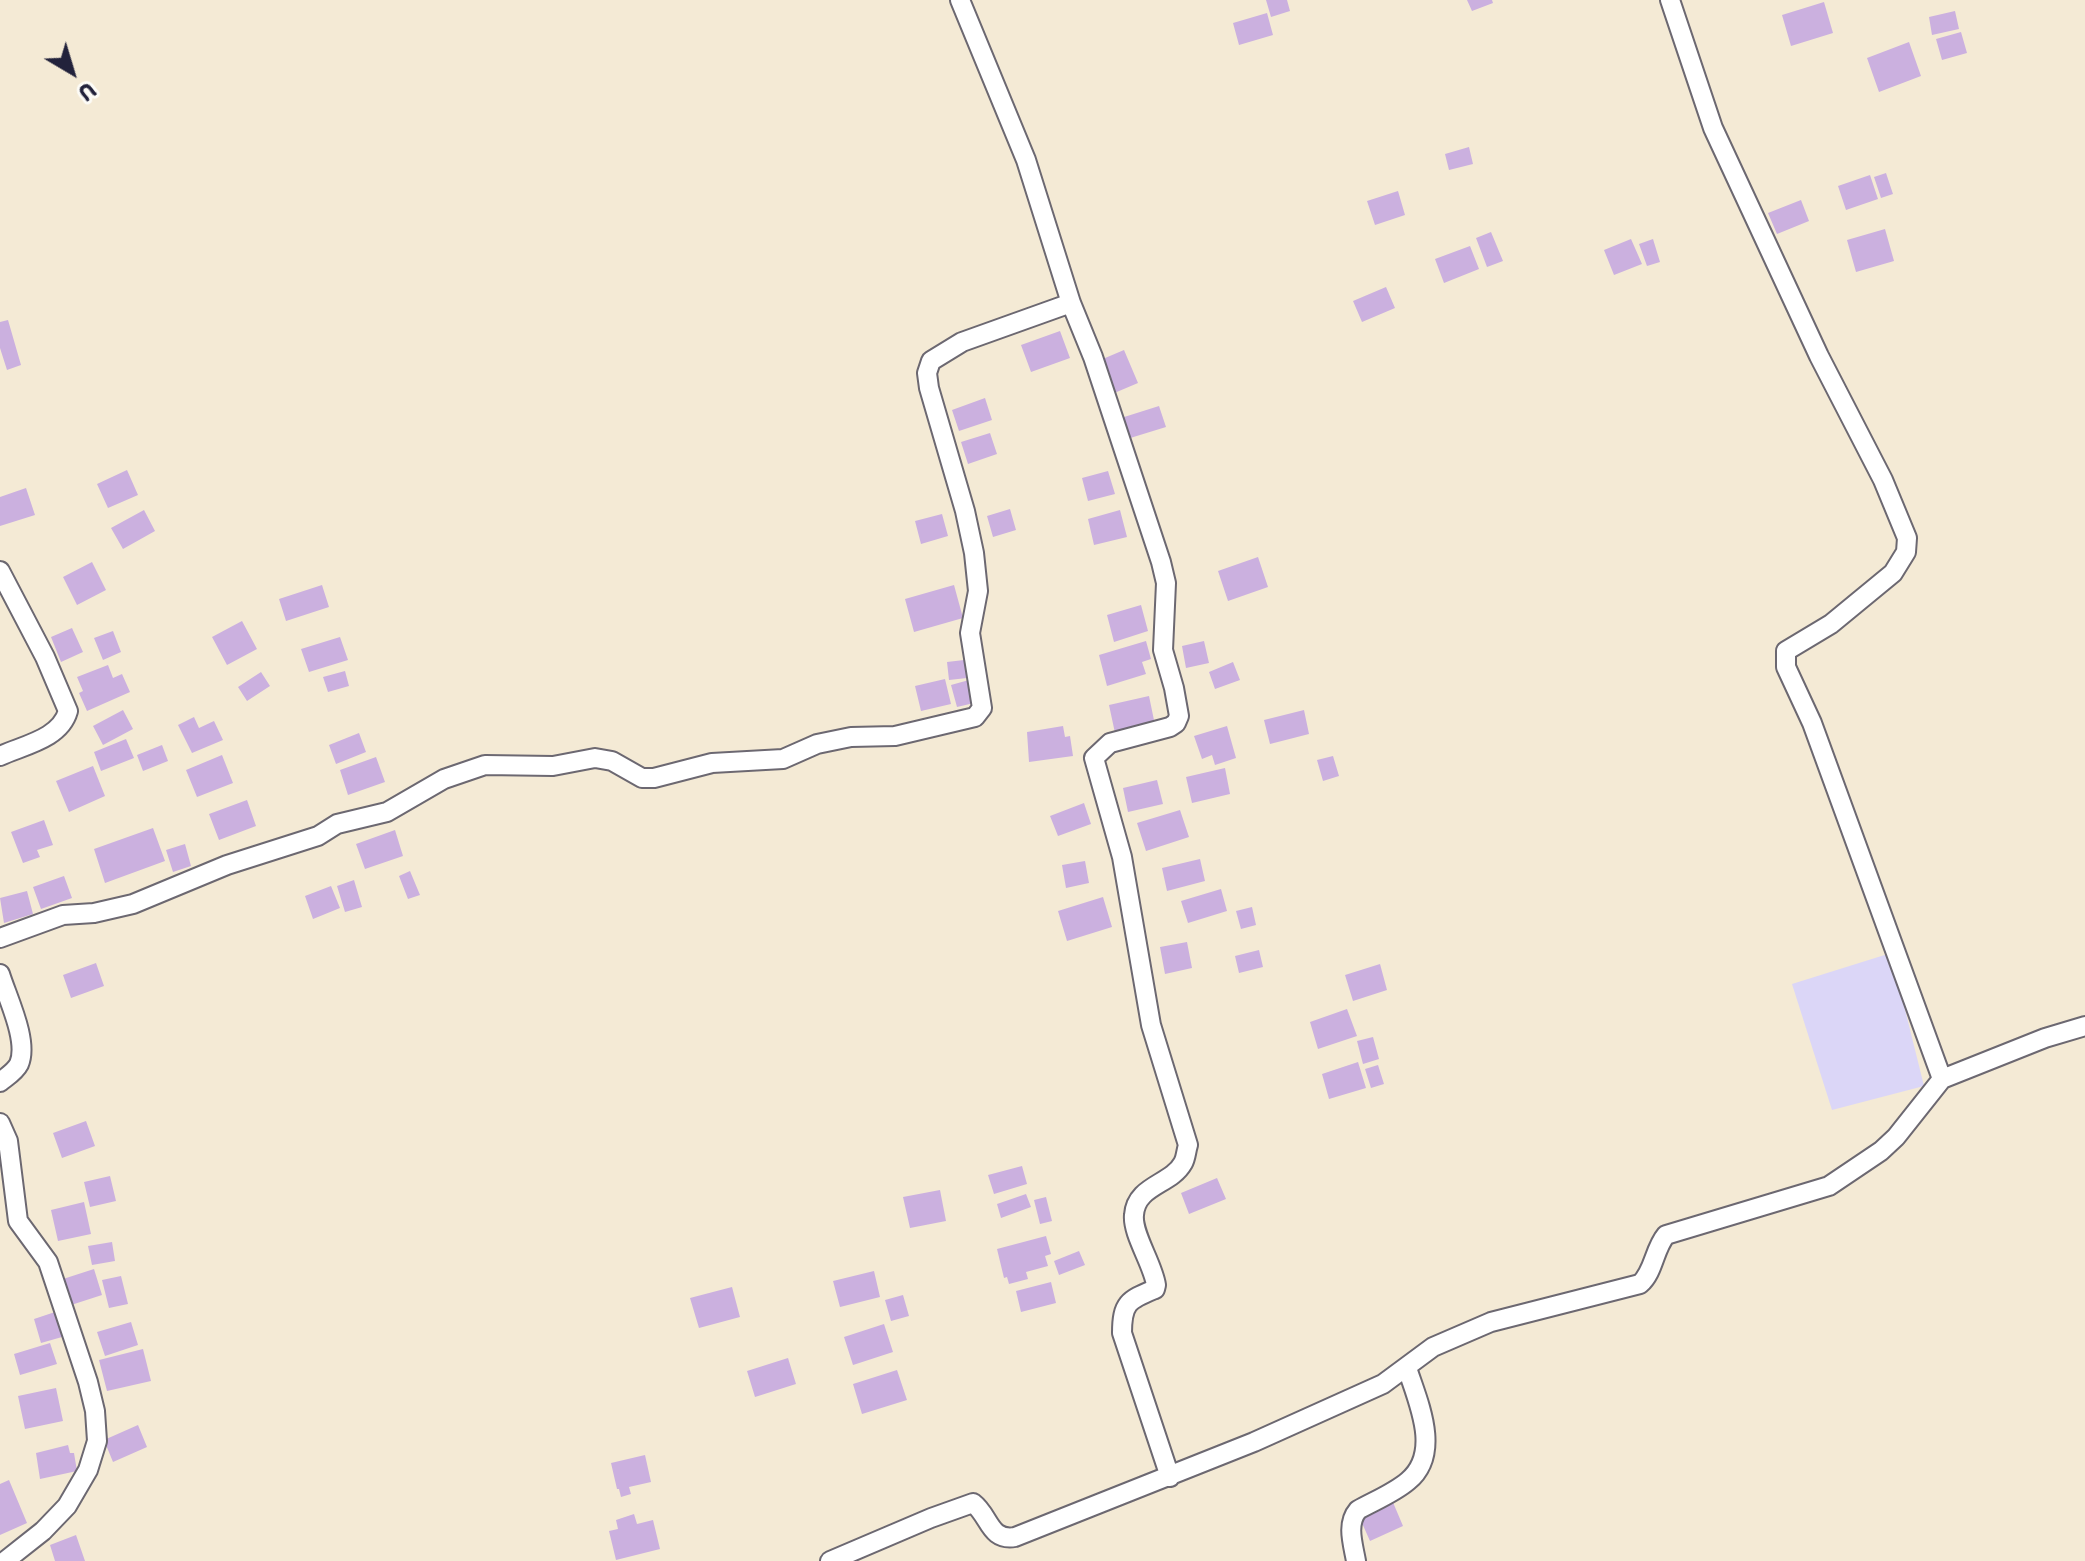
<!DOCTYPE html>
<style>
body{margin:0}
#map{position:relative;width:2085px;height:1561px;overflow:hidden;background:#f4ead5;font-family:"Shantell Sans",sans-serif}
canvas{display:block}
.north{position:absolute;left:32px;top:32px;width:80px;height:80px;-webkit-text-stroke:6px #fdfcf7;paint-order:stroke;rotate:142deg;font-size:22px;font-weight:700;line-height:32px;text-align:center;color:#22223b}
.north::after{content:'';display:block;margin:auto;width:28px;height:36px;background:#22223b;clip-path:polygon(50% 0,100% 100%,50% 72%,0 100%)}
</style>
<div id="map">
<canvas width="2085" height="1561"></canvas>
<div class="north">U</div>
</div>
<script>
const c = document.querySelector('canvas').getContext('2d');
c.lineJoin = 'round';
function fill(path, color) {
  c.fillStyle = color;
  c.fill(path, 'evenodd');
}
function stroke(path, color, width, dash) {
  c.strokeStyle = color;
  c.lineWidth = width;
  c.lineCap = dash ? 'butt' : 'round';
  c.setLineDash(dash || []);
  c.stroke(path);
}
const built = new Path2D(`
 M 1891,953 L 1924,1086 L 1832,1110 L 1792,984 Z`);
const building = new Path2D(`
 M 1266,0 L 1287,0 L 1290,11 L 1271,17 Z
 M 1467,0 L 1492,0 L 1493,3 L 1472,11 Z
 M 1824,2 L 1833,33 L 1791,46 L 1782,15 Z
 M 1955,11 L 1959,29 L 1932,35 L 1929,17 Z
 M 1267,13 L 1273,35 L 1239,45 L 1233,23 Z
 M 1961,32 L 1967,53 L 1942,60 L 1936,39 Z
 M 1909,42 L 1921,76 L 1879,92 L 1867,58 Z
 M 1469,147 L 1473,164 L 1449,170 L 1445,154 Z
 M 1886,173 L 1893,194 L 1881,198 L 1874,177 Z
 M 1870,175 L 1878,199 L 1846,210 L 1838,186 Z
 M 1398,191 L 1405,215 L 1375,225 L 1367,201 Z
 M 1801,200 L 1809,221 L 1777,234 L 1768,213 Z
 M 1885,229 L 1894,261 L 1856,272 L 1847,240 Z
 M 1491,232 L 1503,261 L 1487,267 L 1476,238 Z
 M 1631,239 L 1642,264 L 1614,275 L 1604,250 Z
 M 1653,239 L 1660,262 L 1647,266 L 1639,244 Z
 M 1470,246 L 1479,269 L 1444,283 L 1435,259 Z
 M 1386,287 L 1395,308 L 1362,322 L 1353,301 Z
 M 8,320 L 21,365 L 7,370 L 0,348 L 0,322 Z
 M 1060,331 L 1070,358 L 1031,372 L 1021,345 Z
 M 1124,350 L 1138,383 L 1112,394 L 1098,361 Z
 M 985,398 L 992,420 L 959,431 L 952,410 Z
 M 1159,406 L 1166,427 L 1127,439 L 1121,418 Z
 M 990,433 L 997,454 L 968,464 L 961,442 Z
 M 127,470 L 138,495 L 108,508 L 97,484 Z
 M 1108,471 L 1115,494 L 1088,501 L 1082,478 Z
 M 26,488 L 35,515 L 0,526 L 0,497 Z
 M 1010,509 L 1016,530 L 993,537 L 987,516 Z
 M 144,510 L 155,531 L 123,549 L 111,528 Z
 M 1120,510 L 1127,537 L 1094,545 L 1088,519 Z
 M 942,514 L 948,536 L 921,544 L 915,521 Z
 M 1258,557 L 1268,587 L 1228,601 L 1218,571 Z
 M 92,562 L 106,590 L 77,605 L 63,577 Z
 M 322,585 L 329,607 L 286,621 L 279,599 Z
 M 954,585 L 963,618 L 914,632 L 905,599 Z
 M 1141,605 L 1148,631 L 1114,642 L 1107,615 Z
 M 242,621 L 257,649 L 227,665 L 212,637 Z
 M 72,628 L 83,652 L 61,662 L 51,637 Z
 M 113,631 L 121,652 L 103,660 L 94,638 Z
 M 340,637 L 348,660 L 309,672 L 301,649 Z
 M 1146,641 L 1151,659 L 1142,662 L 1146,674 L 1107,686 L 1099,655 Z
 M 1204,641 L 1209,663 L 1186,668 L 1182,646 Z
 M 964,660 L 967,678 L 949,680 L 947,662 Z
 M 1233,662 L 1240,680 L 1215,689 L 1209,672 Z
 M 108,665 L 113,678 L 122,674 L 130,692 L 87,711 L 79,693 L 83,691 L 77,677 Z
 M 345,671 L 349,686 L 328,692 L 323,677 Z
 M 261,672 L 270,686 L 247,701 L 238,687 Z
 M 945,679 L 951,704 L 921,711 L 915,686 Z
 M 969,680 L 974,703 L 957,707 L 951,685 Z
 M 1149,696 L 1155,725 L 1115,733 L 1109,705 Z
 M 123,710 L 133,729 L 103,745 L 93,726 Z
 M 1304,710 L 1309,734 L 1270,744 L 1264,720 Z
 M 194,717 L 199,728 L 214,721 L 223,740 L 192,753 L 178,725 Z
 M 1063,726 L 1065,737 L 1070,736 L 1073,756 L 1029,762 L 1027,732 Z
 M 1227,726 L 1236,758 L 1215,765 L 1212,755 L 1202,759 L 1194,736 Z
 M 359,733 L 366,752 L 336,764 L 329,745 Z
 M 126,739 L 134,758 L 101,771 L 94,752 Z
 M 162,745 L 168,761 L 143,771 L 137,755 Z
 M 222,755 L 233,783 L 197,797 L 186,770 Z
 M 1333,756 L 1339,776 L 1323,781 L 1317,760 Z
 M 376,757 L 385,782 L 348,795 L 340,770 Z
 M 93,766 L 105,796 L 69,812 L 56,781 Z
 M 1225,768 L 1230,794 L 1192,803 L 1186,777 Z
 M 1157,780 L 1163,804 L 1128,812 L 1123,788 Z
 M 247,800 L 256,826 L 219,840 L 209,814 Z
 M 1084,803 L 1091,824 L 1058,836 L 1050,816 Z
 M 1180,810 L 1189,837 L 1146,851 L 1137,823 Z
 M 44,820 L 53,845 L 37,850 L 40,857 L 23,863 L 11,832 Z
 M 153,828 L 165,861 L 105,883 L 94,849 Z
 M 395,830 L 403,856 L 365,869 L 356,844 Z
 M 185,844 L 191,866 L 173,872 L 166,850 Z
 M 1200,859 L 1205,881 L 1167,891 L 1162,868 Z
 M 1085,861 L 1089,883 L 1066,888 L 1062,865 Z
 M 410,871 L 420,895 L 408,899 L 399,876 Z
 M 64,876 L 72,898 L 41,909 L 33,887 Z
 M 354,880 L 362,907 L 345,912 L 337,886 Z
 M 331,886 L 340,908 L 313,919 L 305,896 Z
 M 1221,889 L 1227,911 L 1188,923 L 1181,901 Z
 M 27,891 L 33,914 L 4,923 L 0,898 Z
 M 1103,897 L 1112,927 L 1067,941 L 1058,911 Z
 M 1252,907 L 1256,925 L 1241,929 L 1236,911 Z
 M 1187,942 L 1192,968 L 1165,974 L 1160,947 Z
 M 1259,950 L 1263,967 L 1239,973 L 1235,956 Z
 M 96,963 L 104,986 L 71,998 L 63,975 Z
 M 1380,964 L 1387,990 L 1353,1001 L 1345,975 Z
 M 1347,1009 L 1357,1036 L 1318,1049 L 1310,1022 Z
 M 1373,1037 L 1379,1059 L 1363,1064 L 1357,1041 Z
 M 1358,1062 L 1366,1088 L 1329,1099 L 1322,1074 Z
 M 1378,1065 L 1384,1084 L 1371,1088 L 1365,1069 Z
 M 86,1121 L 95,1146 L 62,1158 L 53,1133 Z
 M 1022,1166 L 1027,1184 L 994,1194 L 988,1175 Z
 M 110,1176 L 116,1201 L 90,1207 L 84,1182 Z
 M 1217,1178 L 1226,1199 L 1189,1214 L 1181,1193 Z
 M 940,1190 L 946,1221 L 910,1228 L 903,1197 Z
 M 1026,1194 L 1031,1207 L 1001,1218 L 997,1204 Z
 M 1046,1197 L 1052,1221 L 1040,1224 L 1034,1200 Z
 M 84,1202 L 91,1234 L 58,1241 L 51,1210 Z
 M 1046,1236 L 1051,1254 L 1045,1256 L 1048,1266 L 1026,1272 L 1028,1279 L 1009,1284 L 1007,1277 L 1004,1278 L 997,1249 Z
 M 112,1242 L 115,1261 L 92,1265 L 88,1246 Z
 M 1079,1251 L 1085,1265 L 1059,1275 L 1054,1261 Z
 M 94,1269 L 102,1295 L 68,1306 L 60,1280 Z
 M 874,1271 L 880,1297 L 840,1307 L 833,1281 Z
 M 121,1276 L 128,1304 L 109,1308 L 102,1280 Z
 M 1051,1282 L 1056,1303 L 1021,1312 L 1016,1291 Z
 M 732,1287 L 740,1317 L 699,1328 L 690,1298 Z
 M 903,1295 L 909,1316 L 891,1321 L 885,1300 Z
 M 55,1312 L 62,1337 L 41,1343 L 34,1319 Z
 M 131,1322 L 138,1345 L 105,1356 L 97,1332 Z
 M 884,1324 L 893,1352 L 853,1365 L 844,1337 Z
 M 50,1343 L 57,1364 L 20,1375 L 14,1354 Z
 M 143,1349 L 151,1381 L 107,1391 L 99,1360 Z
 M 788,1358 L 796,1384 L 755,1397 L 747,1371 Z
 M 897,1370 L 907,1400 L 862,1414 L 853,1384 Z
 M 56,1388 L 63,1421 L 25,1429 L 18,1396 Z
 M 138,1425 L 147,1447 L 113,1462 L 104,1440 Z
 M 68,1445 L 70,1453 L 74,1453 L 77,1471 L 40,1479 L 36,1453 Z
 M 645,1455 L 651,1482 L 629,1487 L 631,1494 L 621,1497 L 619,1489 L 617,1489 L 611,1463 Z
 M 9,1480 L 27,1523 L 0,1535 L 0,1484 Z
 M 1392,1500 L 1403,1526 L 1370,1541 L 1358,1514 Z
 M 634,1514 L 637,1524 L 653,1520 L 660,1549 L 616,1560 L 609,1531 L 618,1529 L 616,1520 Z
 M 76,1535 L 85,1561 L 55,1561 L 50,1545 Z`);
const minor = new Path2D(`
 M 960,0 L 1026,160 L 1071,303 L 1093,357 L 1161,562 L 1166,583 L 1163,650 L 1174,688 L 1179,716 L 1176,723 L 1170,727 L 1110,743 L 1094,758 L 1122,857 L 1151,1025 L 1188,1145 C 1186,1151 1186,1158 1183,1163 C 1171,1185 1136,1185 1134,1215 C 1132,1234 1153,1264 1156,1285 L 1155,1289 C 1129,1300 1122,1302 1122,1333 L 1170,1477
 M 1670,0 L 1713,128 L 1819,356 L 1883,480 L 1907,538 L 1906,552 L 1893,573 L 1831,624 L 1786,651 L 1786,667 L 1812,723 L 1942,1079
 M 0,571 L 45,657 L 68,711 C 60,739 24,745 0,756
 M 0,938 L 63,915 L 94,913 L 133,904 L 227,865 L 318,836 L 337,824 L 387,812 L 444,779 L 485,765 L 553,766 L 595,758 L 612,761 L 642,778 L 654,778 L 712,763 L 783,759 L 817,744 L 851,737 L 895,736 L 975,717 L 982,708 L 970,633 L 978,591 L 974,553 L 965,511 L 929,388 L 927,373 L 931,361 L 962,342 L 1071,303
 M 0,974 C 7,997 29,1041 19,1064 C 15,1072 6,1077 0,1082
 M 0,1123 L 8,1141 L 18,1221 L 48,1262 L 88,1382 L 95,1411 L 97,1441 L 88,1470 L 67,1506 L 43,1531 L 5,1561
 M 830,1561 L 931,1518 L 973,1503 C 990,1516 989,1541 1015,1537 L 1254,1442 L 1383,1384 L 1433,1347 L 1491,1322 L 1640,1284 C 1654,1272 1654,1249 1666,1235 L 1829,1186 L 1881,1151 L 1896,1137 L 1942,1079 L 2045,1038 L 2085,1026
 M 1356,1561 C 1353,1544 1346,1524 1358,1510 C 1374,1501 1394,1493 1408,1481 C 1442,1453 1418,1402 1407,1368`);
fill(built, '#dbd6f7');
fill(building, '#cbb0df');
stroke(minor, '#6c6871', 22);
stroke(minor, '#fff', 18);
</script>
